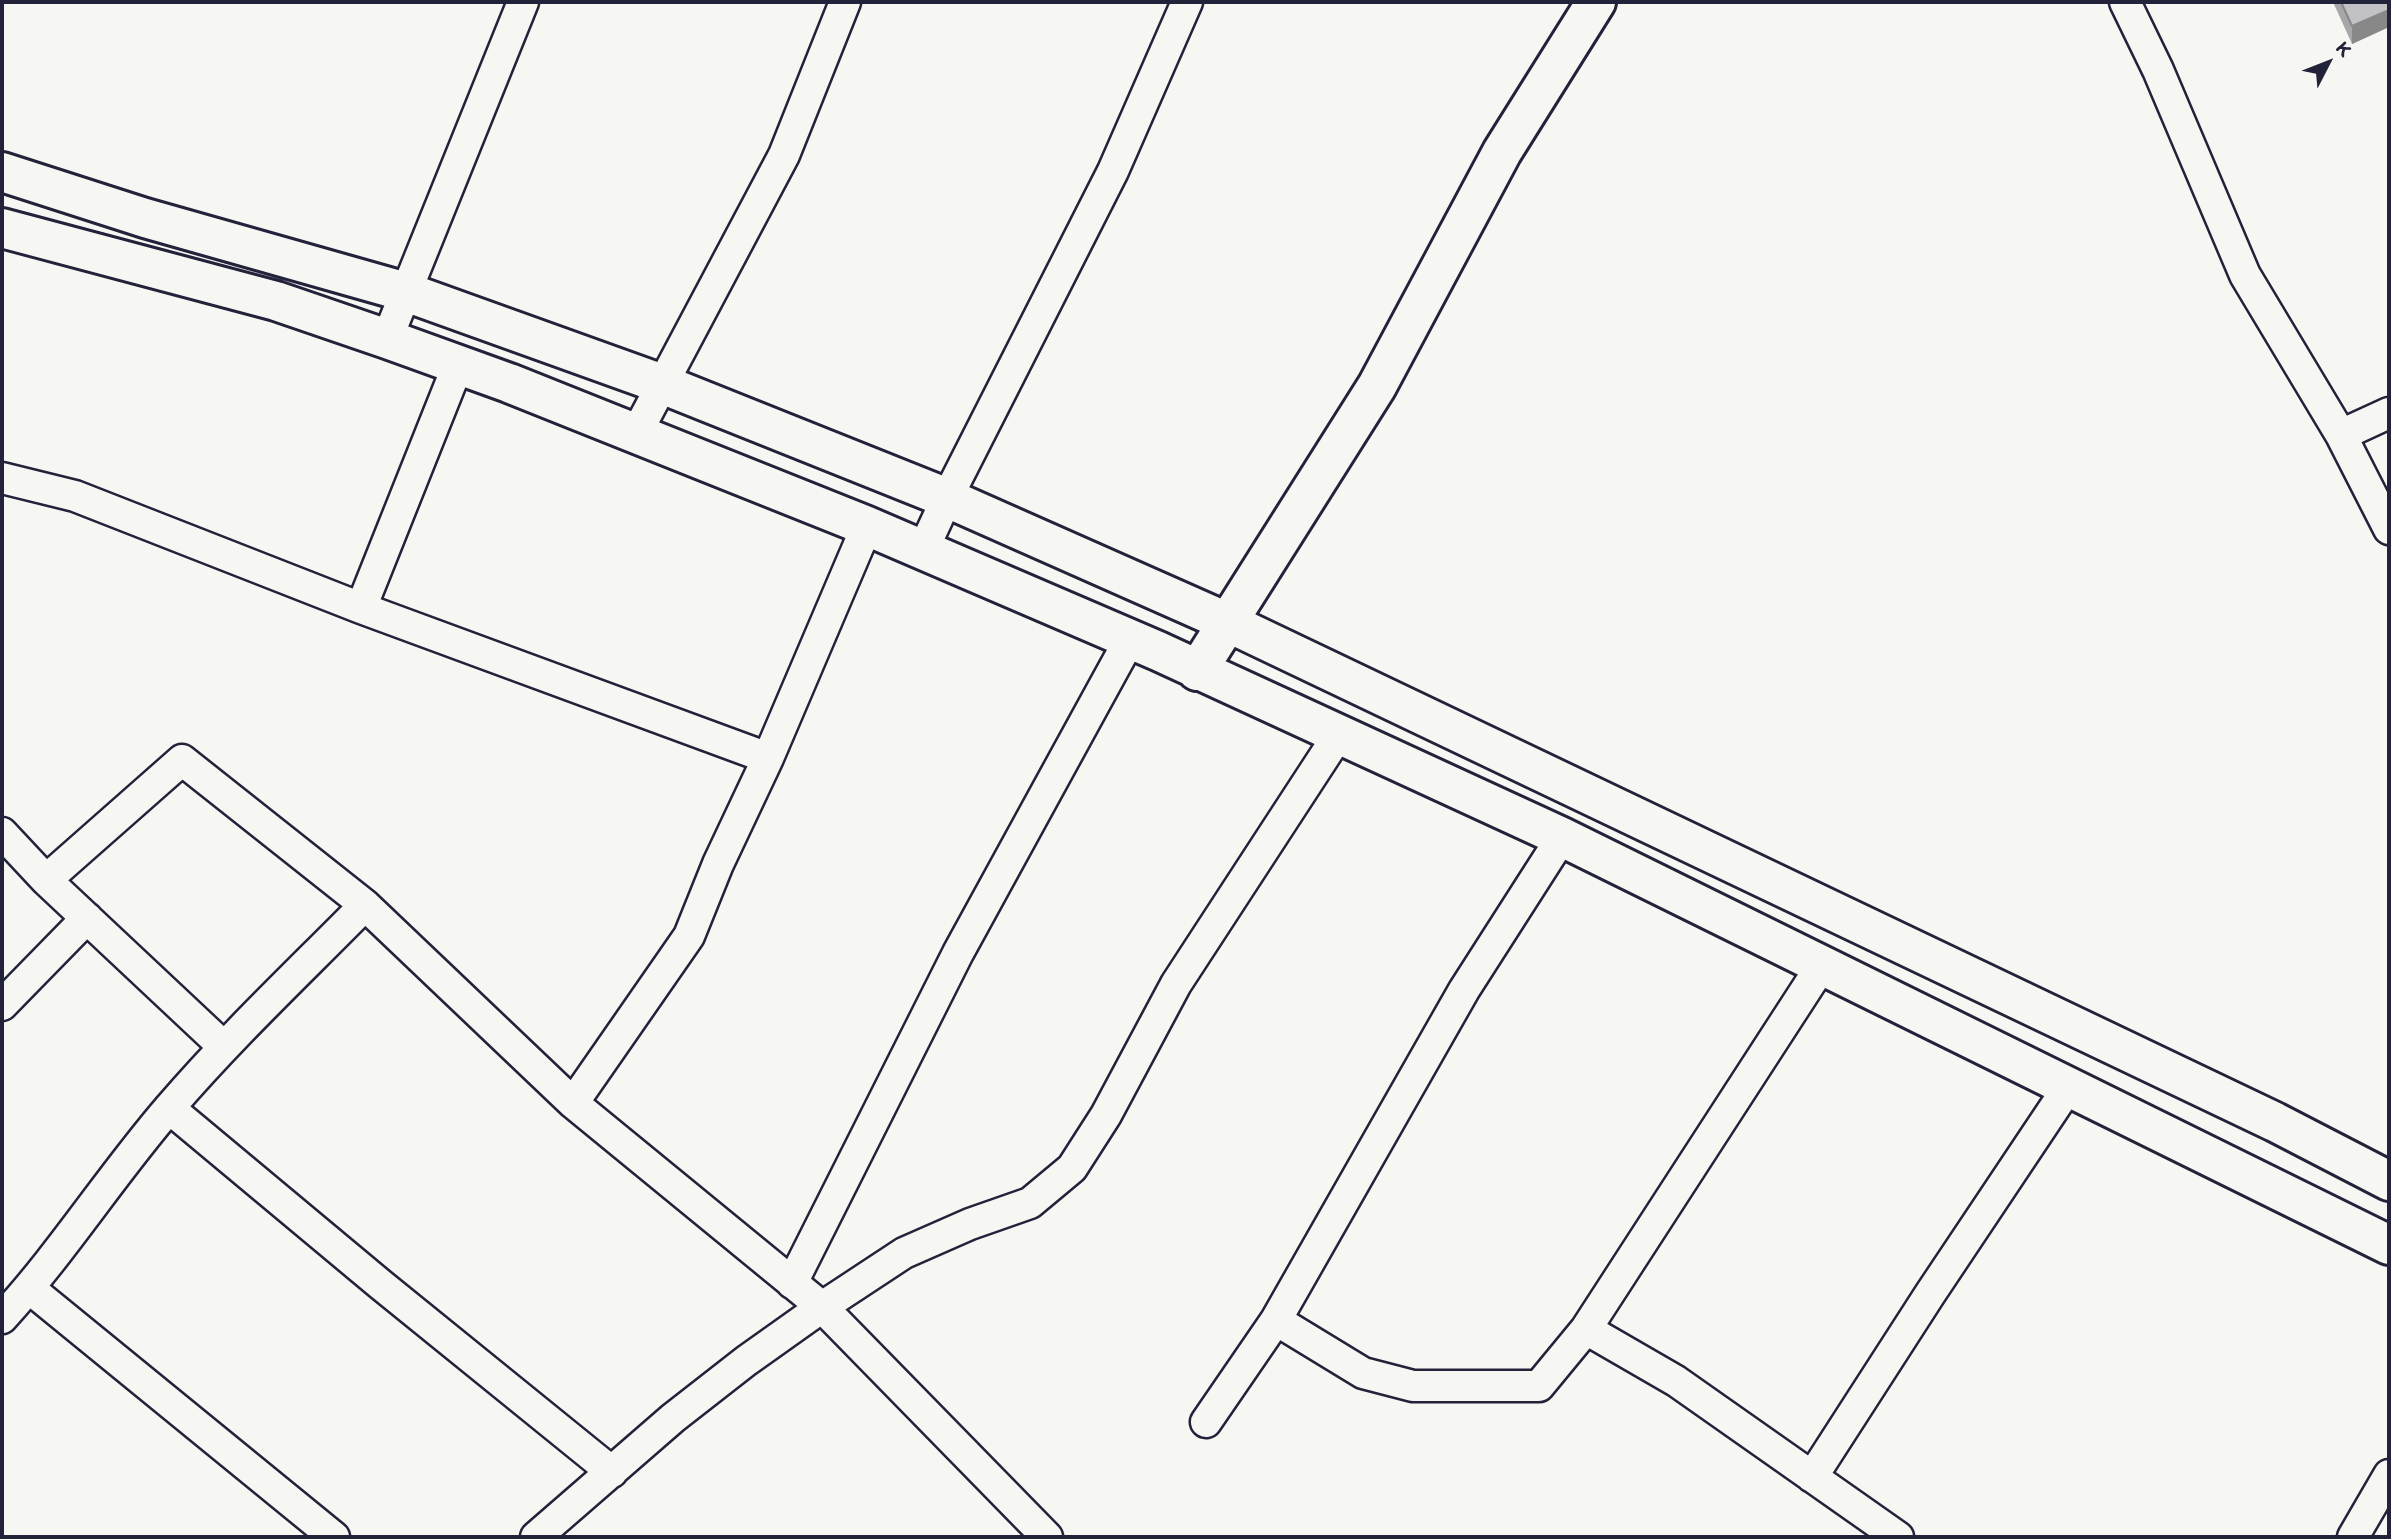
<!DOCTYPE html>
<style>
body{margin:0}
#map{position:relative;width:2391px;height:1539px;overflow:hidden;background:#f6f6f2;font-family:Itim,sans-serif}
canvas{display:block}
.frame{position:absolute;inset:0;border:4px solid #22223b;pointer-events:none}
.north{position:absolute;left:2293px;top:28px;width:70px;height:70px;-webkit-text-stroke:5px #f6f6f2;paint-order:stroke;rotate:48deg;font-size:19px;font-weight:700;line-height:28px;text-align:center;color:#22223b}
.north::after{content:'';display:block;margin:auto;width:24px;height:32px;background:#22223b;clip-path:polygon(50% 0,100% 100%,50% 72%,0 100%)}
</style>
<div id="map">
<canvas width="2391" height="1539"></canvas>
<div class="frame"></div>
<div class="north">K</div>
</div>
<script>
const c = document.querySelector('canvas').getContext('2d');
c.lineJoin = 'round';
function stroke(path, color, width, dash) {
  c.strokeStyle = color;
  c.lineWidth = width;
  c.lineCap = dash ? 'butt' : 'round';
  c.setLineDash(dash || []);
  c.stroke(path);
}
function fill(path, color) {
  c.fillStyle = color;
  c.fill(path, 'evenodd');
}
const street = new Path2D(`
 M 2125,2 L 2158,70 L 2245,275 L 2341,435
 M 387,339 L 523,2
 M 2389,413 L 2341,435 L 2389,529
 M 636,434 L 784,155 L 845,2
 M 2,478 L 75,496 L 361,608 L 768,758 L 718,864 L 689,936 L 573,1103
 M 923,550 L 947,498 L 1113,171 L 1187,2
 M 361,608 L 458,365
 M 768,758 L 867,526
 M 2,833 L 46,880 L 224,1047
 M 46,880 L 182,760 L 365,905 L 573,1103 L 822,1307 L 1047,1537
 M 1822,965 L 1586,1329 L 1676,1381 L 1898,1537
 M 2,1005 L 87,918
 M 169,1108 L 380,1284 L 612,1472
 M 792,1283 L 958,953 L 1130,639
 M 29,1288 L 334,1537
 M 2,1318 C 63,1252 111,1175 170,1107 C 231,1036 300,971 365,905
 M 1276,1320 L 1464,990 L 1562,837
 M 1206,1422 L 1276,1320 L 1363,1373 L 1413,1386 L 1539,1386 L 1586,1329
 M 1812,1477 L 1930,1294 L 2069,1086
 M 536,1537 L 673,1418 L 746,1361 L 822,1307 L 904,1253 L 970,1224 L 1030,1203 L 1072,1168 L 1106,1115 L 1176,984 L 1339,734
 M 2353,1537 L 2389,1475`);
const secondary = new Path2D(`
 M 2,172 L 145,218 L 406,292 L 662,384 L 947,498 L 1227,622 L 2275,1122 L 2389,1181
 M 2,228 L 276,301 L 387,339 L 509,383 L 867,526 L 1158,651 L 1562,837 L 2389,1245
 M 1197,671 L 1377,386 L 1502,152 L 1596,2`);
const wall = new Path2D(`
 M 2333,2 L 2389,2 L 2389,27 L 2352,44 Z`);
const shadedWall = new Path2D(`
 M 2389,10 L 2389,27 L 2352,44 L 2352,26 Z`);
const building = new Path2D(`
 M 2341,2 L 2389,2 L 2389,10 L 2352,26 Z`);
stroke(street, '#22223b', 35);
stroke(secondary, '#22223b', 44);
stroke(street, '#f6f6f2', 30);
stroke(secondary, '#f6f6f2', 38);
fill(wall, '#a7a7a9');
fill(shadedWall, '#888889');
fill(building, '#c2c2c4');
stroke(building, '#888889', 2);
</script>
